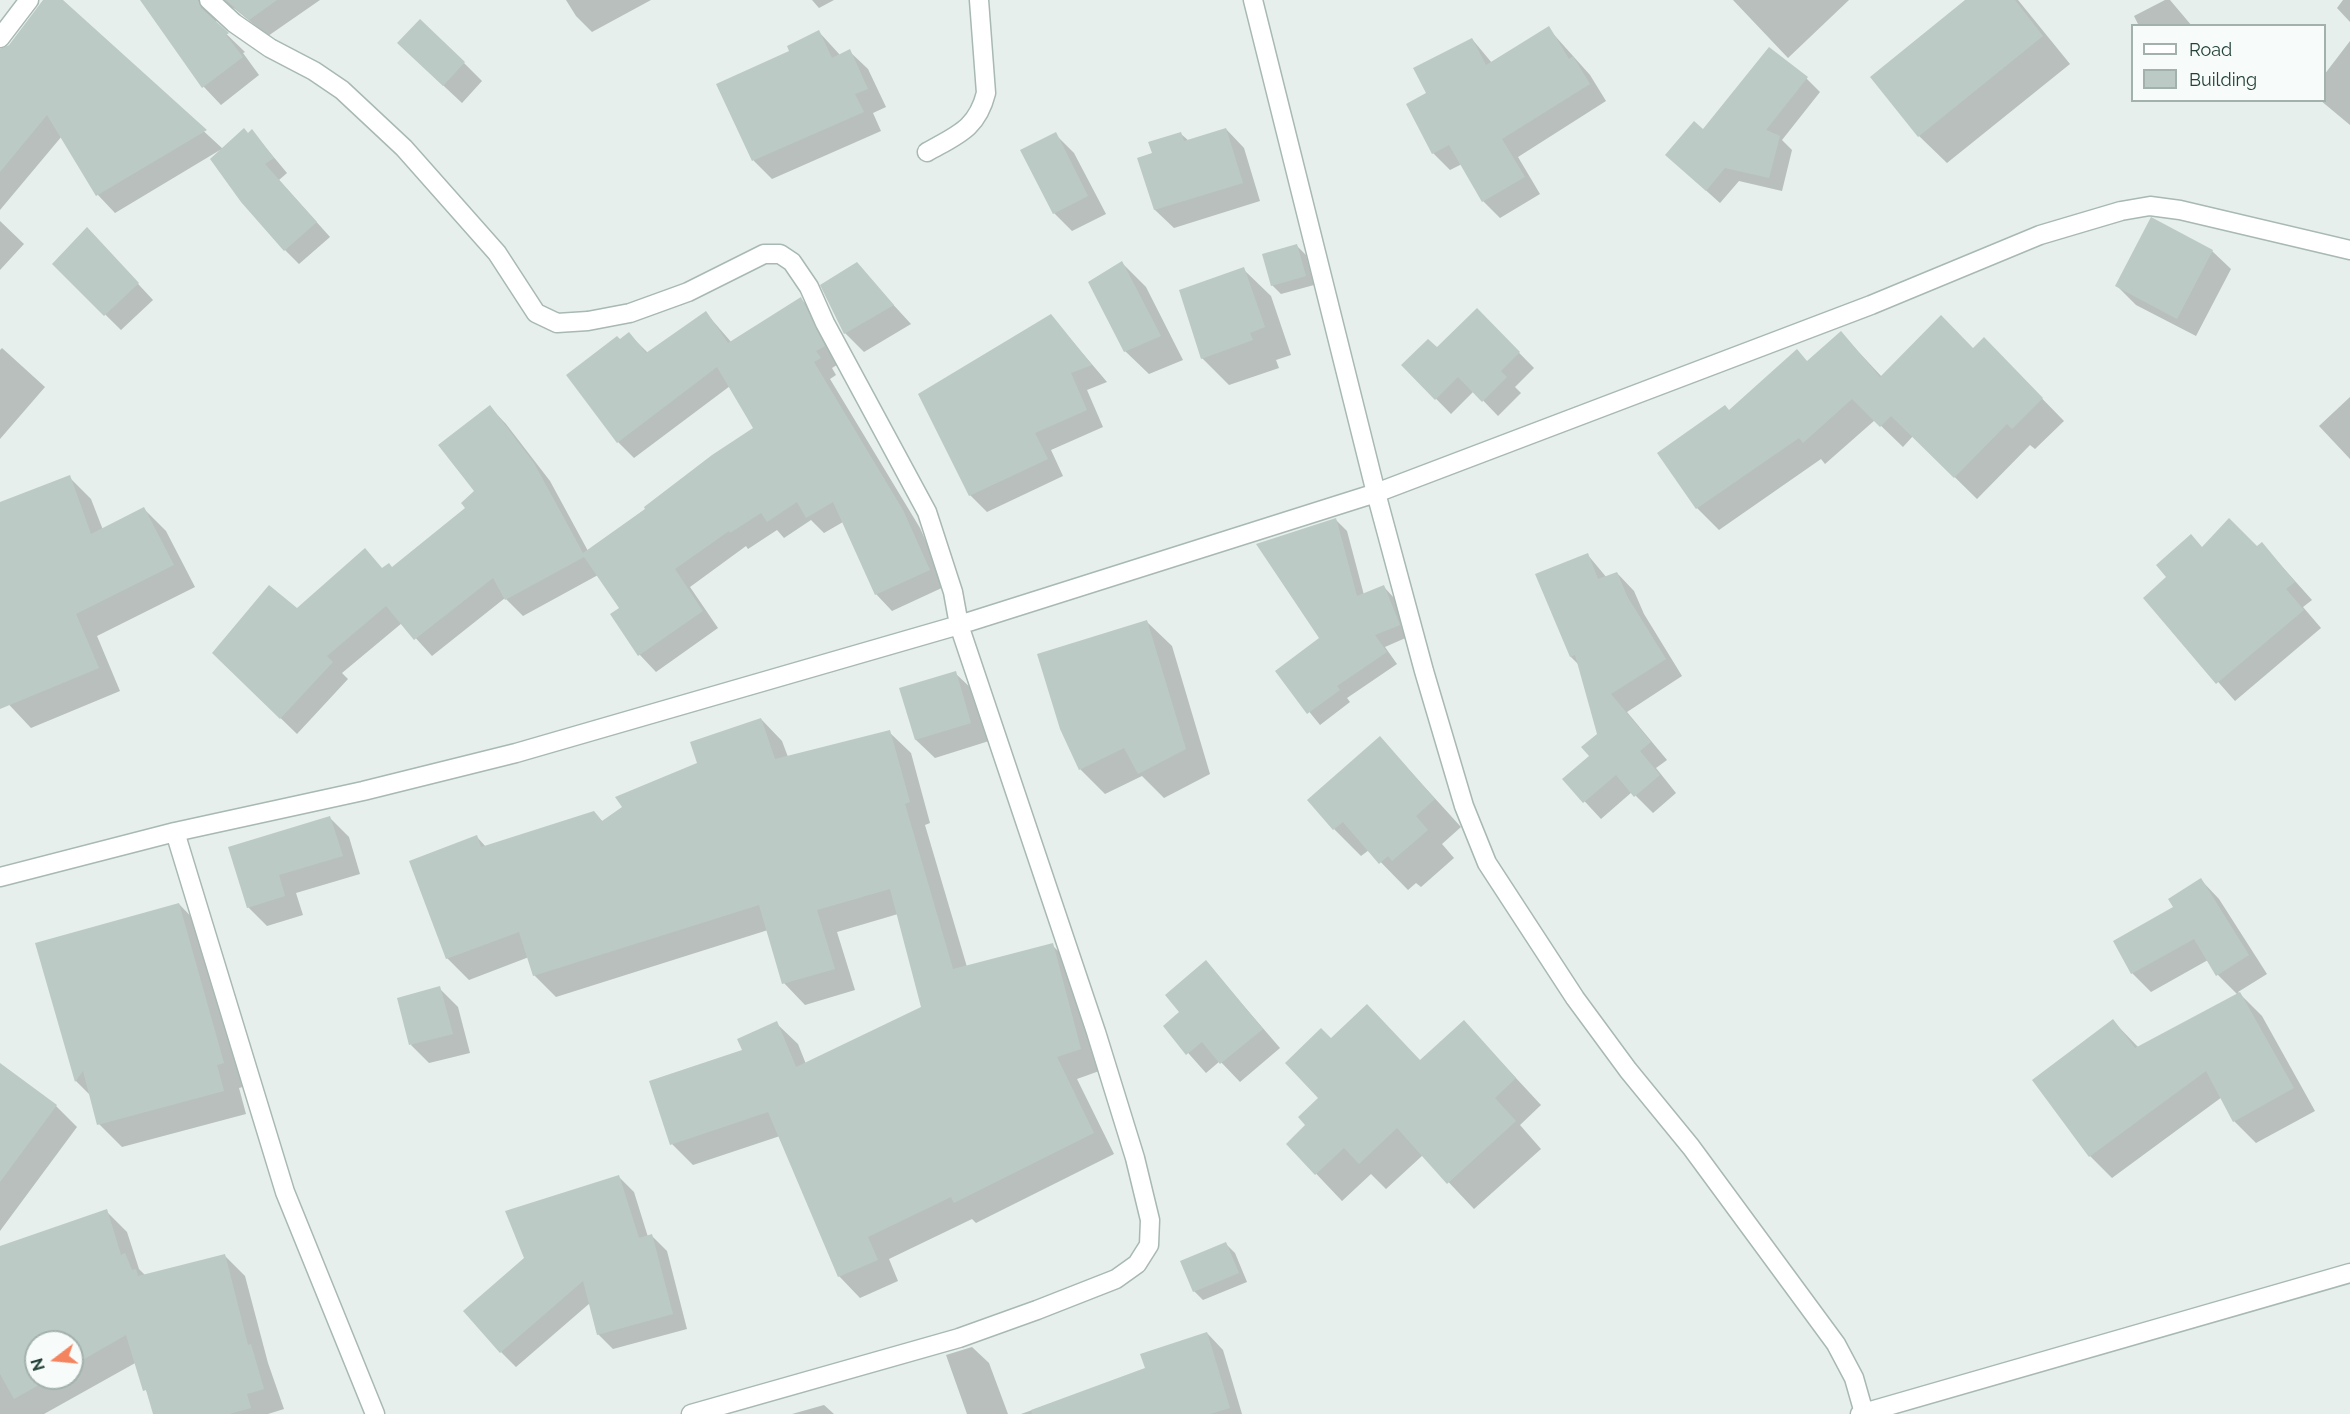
<!DOCTYPE html>
<style>
body{margin:0}
#map{position:relative;width:2350px;height:1414px;overflow:hidden;background:#e6efeb;font-family:Raleway,sans-serif}
canvas{display:block}
.legend{position:absolute;left:2131px;top:24px;width:195px;height:78px;box-sizing:border-box;background:#f7fbf9;border:2px solid #a3b1ad;margin:0;padding:8px 10px;list-style:none;font-size:18px;color:#24423a}
.legend li{display:flex;align-items:center;gap:12px;height:30px}
.legend b{width:30px;border:2px solid #a3b1ad}
.north{position:absolute;left:24px;top:1330px;width:60px;height:60px;box-sizing:border-box;background:#f7fbf9;border:2px solid #a3b1ad;border-radius:50%;rotate:254deg;font-size:16px;font-weight:700;line-height:24px;text-align:center;color:#24423a}
.north::after{content:'';display:block;margin:auto;width:21px;height:27px;background:#f4845f;clip-path:polygon(50% 0,100% 100%,50% 72%,0 100%)}
</style>
<div id="map">
<canvas width="2350" height="1414"></canvas>
<ul class="legend">
<li><b style="height:8px;background:#fff"></b>Road</li>
<li><b style="height:16px;background:#bbcac4"></b>Building</li>
</ul>
<div class="north">N</div>
</div>
<script>
const c = document.querySelector('canvas').getContext('2d');
c.lineJoin = 'round';
function fill(path, color) {
  c.fillStyle = color;
  c.fill(path, 'evenodd');
}
function stroke(path, color, width, dash) {
  c.strokeStyle = color;
  c.lineWidth = width;
  c.lineCap = dash ? 'butt' : 'round';
  c.setLineDash(dash || []);
  c.stroke(path);
}
const shadow = new Path2D(`
 M 47,0 L 61,0 L 223,149 L 252,131 L 287,173 L 279,180 L 330,237 L 299,264 L 285,250 L 220,150 L 115,213 L 98,195 L 62,136 L 0,210 L 0,51 L 10,46 Z
 M 142,0 L 320,0 L 268,36 L 235,9 L 229,6 L 219,9 L 215,16 L 217,25 L 245,52 L 243,53 L 259,75 L 221,105 L 204,87 Z
 M 566,0 L 651,0 L 592,32 L 576,16 Z
 M 812,0 L 834,0 L 819,8 Z
 M 1733,0 L 1849,0 L 1788,58 Z
 M 1967,0 L 2018,0 L 2070,64 L 1947,163 L 1919,136 L 1872,77 Z
 M 2165,0 L 2170,0 L 2192,26 L 2139,26 L 2134,16 Z
 M 2343,0 L 2350,0 L 2350,22 L 2337,8 Z
 M 1548,28 L 1590,75 L 1606,101 L 1518,157 L 1540,194 L 1500,218 L 1483,201 L 1462,164 L 1450,170 L 1433,153 L 1428,94 L 1472,39 L 1492,63 Z
 M 819,32 L 840,55 L 849,51 L 868,69 L 886,107 L 873,113 L 881,131 L 772,179 L 754,161 L 718,85 L 791,51 Z
 M 2350,41 L 2350,125 L 2320,100 L 2324,100 L 2324,75 Z
 M 464,63 L 482,81 L 462,103 L 430,73 Z
 M 1806,78 L 1820,92 L 1782,140 L 1792,150 L 1782,191 L 1739,181 L 1720,203 L 1681,168 L 1703,131 Z
 M 1226,129 L 1244,148 L 1260,201 L 1174,228 L 1155,210 L 1139,158 L 1154,153 L 1181,134 L 1189,141 Z
 M 1055,134 L 1074,153 L 1106,214 L 1072,231 L 1054,213 Z
 M 0,221 L 24,244 L 0,270 Z
 M 102,245 L 153,300 L 121,330 L 54,264 Z
 M 1297,246 L 1306,255 L 1314,285 L 1281,294 L 1272,285 Z
 M 2212,251 L 2231,269 L 2196,336 L 2136,305 L 2117,286 Z
 M 1122,263 L 1146,287 L 1183,360 L 1149,374 L 1125,351 Z
 M 856,264 L 911,324 L 864,352 L 845,333 L 822,285 Z
 M 1243,269 L 1271,296 L 1291,355 L 1276,360 L 1279,368 L 1229,385 L 1202,358 Z
 M 801,299 L 817,315 L 840,363 L 832,368 L 836,375 L 830,379 L 920,528 L 946,586 L 892,611 L 876,594 L 843,522 L 824,533 L 811,520 L 784,538 L 777,530 L 748,549 L 746,546 L 690,587 L 718,628 L 656,672 L 640,655 L 612,615 L 621,608 L 598,575 L 523,616 L 505,598 L 432,656 L 402,623 L 342,673 L 348,679 L 297,734 L 231,670 L 297,610 L 383,569 L 392,568 L 467,508 L 476,491 L 490,407 L 506,424 L 550,481 L 588,551 L 755,429 L 730,386 L 634,458 L 618,442 L 620,341 L 629,334 L 648,353 L 706,313 L 732,343 Z
 M 1477,310 L 1534,368 L 1515,387 L 1521,393 L 1498,416 L 1474,391 L 1451,414 L 1403,365 L 1437,350 Z
 M 1051,316 L 1107,382 L 1087,390 L 1103,427 L 1051,450 L 1063,476 L 987,512 L 970,495 Z
 M 1841,333 L 1882,377 L 1973,350 L 1984,339 L 2064,421 L 2035,449 L 2030,445 L 1977,499 L 1913,436 L 1903,447 L 1875,420 L 1825,464 L 1821,459 L 1719,530 L 1697,508 L 1730,412 L 1808,362 Z
 M 2,348 L 45,387 L 0,439 L 0,350 Z
 M 2350,397 L 2350,459 L 2319,426 Z
 M 69,477 L 91,499 L 103,530 L 144,509 L 166,531 L 195,587 L 97,636 L 120,691 L 31,728 L 0,695 L 0,504 Z
 M 1335,519 L 1347,531 L 1364,595 L 1384,587 L 1395,599 L 1410,636 L 1385,647 L 1397,664 L 1347,698 L 1350,702 L 1320,725 L 1277,672 L 1321,638 Z
 M 2262,544 L 2312,600 L 2303,607 L 2321,628 L 2235,701 L 2145,599 L 2203,548 L 2257,548 Z
 M 1587,554 L 1607,578 L 1617,573 L 1634,591 L 1644,614 L 1682,676 L 1627,712 L 1667,760 L 1656,768 L 1676,793 L 1653,813 L 1632,792 L 1601,819 L 1564,779 L 1591,756 L 1599,734 L 1579,665 L 1571,657 Z
 M 1147,622 L 1172,646 L 1210,774 L 1164,798 L 1142,776 L 1105,794 L 1080,769 Z
 M 955,673 L 974,691 L 989,741 L 935,758 L 916,740 L 901,689 Z
 M 761,719 L 782,741 L 788,757 L 889,732 L 911,753 L 930,823 L 925,825 L 967,967 L 1052,945 L 1073,966 L 1102,1070 L 1077,1079 L 1114,1154 L 976,1223 L 972,1219 L 889,1259 L 898,1281 L 860,1298 L 839,1276 L 780,1136 L 693,1165 L 672,1144 L 744,1051 L 776,1023 L 798,1044 L 806,1064 L 922,1008 L 898,914 L 837,932 L 855,990 L 805,1005 L 784,983 L 768,930 L 556,997 L 534,975 L 529,957 L 469,980 L 447,958 L 477,837 L 486,847 L 594,812 L 603,822 L 699,764 Z
 M 1380,738 L 1461,827 L 1442,844 L 1454,858 L 1421,887 L 1416,883 L 1408,890 L 1369,850 L 1361,856 L 1334,829 Z
 M 330,818 L 349,837 L 360,874 L 296,893 L 303,915 L 267,926 L 248,907 Z
 M 2201,880 L 2219,899 L 2267,974 L 2238,992 L 2262,1016 L 2315,1111 L 2256,1143 L 2234,1121 L 2222,1097 L 2112,1178 L 2090,1156 L 2113,1021 L 2139,1048 L 2238,995 L 2218,975 L 2208,960 L 2151,992 L 2132,973 L 2175,908 Z
 M 179,904 L 202,928 L 246,1086 L 239,1088 L 246,1114 L 122,1147 L 99,1124 L 91,1096 L 76,1081 L 37,944 Z
 M 1206,962 L 1280,1048 L 1240,1082 L 1220,1061 L 1206,1073 L 1165,1027 L 1181,1012 Z
 M 439,988 L 458,1007 L 470,1053 L 429,1063 L 411,1045 Z
 M 1464,1022 L 1541,1105 L 1520,1125 L 1541,1149 L 1474,1209 L 1423,1155 L 1386,1189 L 1371,1174 L 1342,1201 L 1288,1144 L 1307,1125 L 1320,1098 L 1331,1040 L 1420,1061 Z
 M 0,1065 L 56,1106 L 77,1127 L 0,1231 Z
 M 619,1177 L 634,1192 L 648,1237 L 652,1236 L 667,1251 L 687,1329 L 613,1349 L 598,1334 L 590,1303 L 516,1367 L 501,1352 Z
 M 106,1211 L 127,1232 L 139,1269 L 146,1276 L 224,1255 L 245,1276 L 268,1363 L 284,1409 L 268,1414 L 154,1414 L 137,1362 L 44,1414 L 0,1414 L 0,1247 ZM 36,1342 L 72,1342 L 72,1378 L 36,1378 Z
 M 1226,1244 L 1235,1253 L 1247,1282 L 1203,1300 L 1194,1291 Z
 M 1207,1333 L 1223,1350 L 1242,1414 L 1021,1414 L 1147,1369 Z
 M 972,1347 L 989,1363 L 1008,1414 L 967,1414 L 946,1355 Z
 M 824,1405 L 834,1414 L 792,1414 Z`);
const building = new Path2D(`
 M 43,0 L 63,0 L 207,130 L 96,196 L 47,115 L 0,172 L 0,49 L 9,45 Z
 M 140,0 L 198,0 L 201,8 L 229,33 L 226,35 L 243,57 L 202,88 Z
 M 226,0 L 277,0 L 249,20 Z
 M 1965,0 L 2015,0 L 2043,36 L 1918,137 L 1870,77 Z
 M 420,19 L 465,62 L 443,86 L 397,43 Z
 M 1549,26 L 1569,59 L 1573,56 L 1590,84 L 1502,139 L 1525,177 L 1482,202 L 1449,145 L 1432,154 L 1406,104 L 1426,93 L 1413,68 L 1472,38 L 1486,65 Z
 M 819,30 L 832,58 L 850,49 L 868,89 L 855,94 L 864,112 L 752,161 L 716,84 L 789,51 L 787,46 Z
 M 1769,47 L 1808,77 L 1766,130 L 1780,136 L 1769,178 L 1725,168 L 1706,191 L 1665,155 L 1694,121 L 1703,129 Z
 M 244,128 L 248,133 L 252,129 L 274,158 L 265,164 L 317,222 L 284,251 L 241,202 L 210,159 Z
 M 1226,128 L 1243,183 L 1154,210 L 1137,158 L 1152,153 L 1148,142 L 1181,132 L 1184,141 Z
 M 1056,132 L 1088,196 L 1053,214 L 1020,150 Z
 M 2151,217 L 2213,250 L 2177,319 L 2115,286 Z
 M 87,227 L 139,283 L 104,316 L 52,264 Z
 M 1297,244 L 1306,276 L 1271,286 L 1262,254 Z
 M 1122,261 L 1161,336 L 1124,352 L 1088,282 Z
 M 857,262 L 894,305 L 844,334 L 820,285 Z
 M 1244,267 L 1265,327 L 1250,333 L 1253,340 L 1201,359 L 1179,290 Z
 M 801,297 L 825,346 L 816,351 L 821,358 L 814,362 L 903,510 L 930,570 L 875,595 L 833,502 L 806,518 L 797,502 L 767,522 L 761,513 L 730,533 L 729,531 L 675,569 L 703,611 L 638,656 L 610,614 L 619,608 L 584,557 L 505,600 L 493,578 L 414,640 L 386,606 L 327,656 L 333,662 L 280,719 L 212,653 L 269,585 L 297,608 L 365,548 L 382,568 L 389,563 L 392,567 L 465,508 L 461,503 L 474,491 L 438,445 L 490,405 L 534,463 L 583,553 L 645,509 L 644,507 L 712,455 L 753,428 L 717,367 L 617,443 L 566,375 L 617,336 L 620,339 L 629,332 L 646,353 L 706,311 L 728,343 Z
 M 1477,308 L 1520,352 L 1501,371 L 1507,377 L 1482,402 L 1458,377 L 1435,400 L 1401,365 L 1428,339 L 1437,347 Z
 M 1051,314 L 1092,365 L 1071,373 L 1087,410 L 1035,433 L 1048,459 L 969,496 L 918,394 Z
 M 1941,315 L 1973,348 L 1984,337 L 2043,398 L 2012,429 L 2007,424 L 1954,478 L 1891,416 L 1880,427 L 1852,399 L 1803,443 L 1799,438 L 1696,509 L 1657,453 L 1725,405 L 1729,410 L 1797,349 L 1807,361 L 1841,331 L 1880,377 Z
 M 70,475 L 91,534 L 144,507 L 174,565 L 76,614 L 99,668 L 0,709 L 0,502 Z
 M 1336,518 L 1357,596 L 1384,585 L 1400,625 L 1375,635 L 1387,652 L 1337,686 L 1340,690 L 1307,714 L 1275,671 L 1319,638 L 1256,544 Z
 M 2229,518 L 2257,546 L 2262,542 L 2295,582 L 2286,589 L 2304,610 L 2216,684 L 2143,598 L 2166,577 L 2156,565 L 2191,534 L 2202,547 Z
 M 1588,553 L 1598,579 L 1617,572 L 1627,596 L 1666,659 L 1611,694 L 1651,742 L 1640,751 L 1660,775 L 1634,797 L 1616,775 L 1583,803 L 1562,779 L 1589,756 L 1581,747 L 1597,734 L 1575,655 L 1570,657 L 1535,574 Z
 M 1147,620 L 1186,749 L 1138,774 L 1124,748 L 1079,770 L 1060,729 L 1037,654 Z
 M 956,671 L 971,723 L 915,740 L 899,688 Z
 M 761,718 L 775,759 L 890,730 L 910,802 L 905,804 L 953,969 L 1053,943 L 1081,1049 L 1057,1057 L 1094,1133 L 954,1203 L 951,1197 L 868,1237 L 878,1260 L 838,1277 L 768,1112 L 670,1145 L 649,1081 L 742,1050 L 737,1039 L 777,1021 L 796,1067 L 921,1007 L 890,889 L 817,910 L 835,969 L 782,984 L 759,905 L 533,976 L 519,932 L 446,959 L 409,861 L 477,835 L 481,847 L 594,811 L 602,821 L 622,807 L 615,797 L 697,763 L 690,742 Z
 M 1380,736 L 1435,799 L 1416,816 L 1428,830 L 1392,861 L 1388,856 L 1379,864 L 1343,822 L 1333,830 L 1307,800 Z
 M 330,816 L 343,856 L 279,875 L 285,896 L 247,908 L 228,847 Z
 M 2201,878 L 2249,955 L 2216,976 L 2194,939 L 2131,974 L 2113,941 L 2173,907 L 2168,899 Z
 M 179,903 L 224,1063 L 217,1065 L 224,1091 L 97,1125 L 83,1071 L 75,1082 L 35,943 Z
 M 1206,960 L 1263,1029 L 1220,1064 L 1202,1042 L 1186,1055 L 1163,1026 L 1179,1012 L 1165,995 Z
 M 440,986 L 453,1034 L 409,1045 L 397,998 Z
 M 2240,992 L 2294,1088 L 2233,1122 L 2206,1071 L 2089,1157 L 2032,1080 L 2113,1019 L 2135,1048 Z
 M 1367,1004 L 1420,1060 L 1464,1020 L 1516,1078 L 1495,1098 L 1516,1121 L 1447,1184 L 1397,1128 L 1359,1164 L 1344,1148 L 1315,1175 L 1286,1144 L 1305,1125 L 1298,1117 L 1318,1098 L 1285,1063 L 1321,1028 L 1331,1038 Z
 M 0,1063 L 57,1105 L 0,1182 Z
 M 619,1175 L 639,1238 L 652,1234 L 673,1314 L 597,1335 L 583,1281 L 500,1353 L 463,1311 L 524,1258 L 505,1211 Z
 M 107,1209 L 121,1255 L 125,1253 L 132,1270 L 136,1269 L 138,1276 L 225,1254 L 248,1345 L 251,1344 L 264,1389 L 247,1394 L 251,1408 L 229,1414 L 153,1414 L 146,1390 L 143,1391 L 126,1335 L 72,1366 L 72,1342 L 36,1342 L 36,1378 L 51,1378 L 14,1399 L 0,1374 L 0,1246 Z
 M 1226,1242 L 1239,1273 L 1193,1292 L 1180,1261 Z
 M 1207,1332 L 1230,1408 L 1210,1414 L 1032,1414 L 1031,1410 L 1145,1368 L 1140,1354 Z`);
const street = new Path2D(`
 M 209,0 L 234,23 L 270,48 L 314,71 L 342,90 L 404,148 L 497,253 L 536,313 L 557,323 L 588,321 L 630,313 L 688,292 L 764,254 L 780,254 L 792,262 L 809,287 L 825,323 L 927,512 L 953,592 L 959,625 L 1096,1032 L 1135,1158 L 1150,1220 L 1149,1245 L 1137,1264 L 1116,1279 L 1037,1310 L 959,1338 L 691,1414
 M 1253,0 L 1376,493 L 1424,671 L 1464,806 L 1487,863 L 1575,998 L 1628,1070 L 1691,1147 L 1836,1344 L 1854,1378 L 1864,1413
 M 0,38 L 29,0
 M 927,152 C 957,135 977,129 986,93 L 979,0
 M 175,832 L 285,1192 L 375,1414
 M 0,877 L 175,832 L 363,791 L 516,753 L 959,625 L 1376,493 L 1871,305 L 2040,235 L 2121,211 L 2150,206 L 2180,210 L 2350,250
 M 1860,1414 L 2350,1273`);
fill(shadow, '#0003');
fill(building, '#bbcac4');
stroke(street, '#a8b8b2', 21);
stroke(street, '#fff', 18);
</script>
